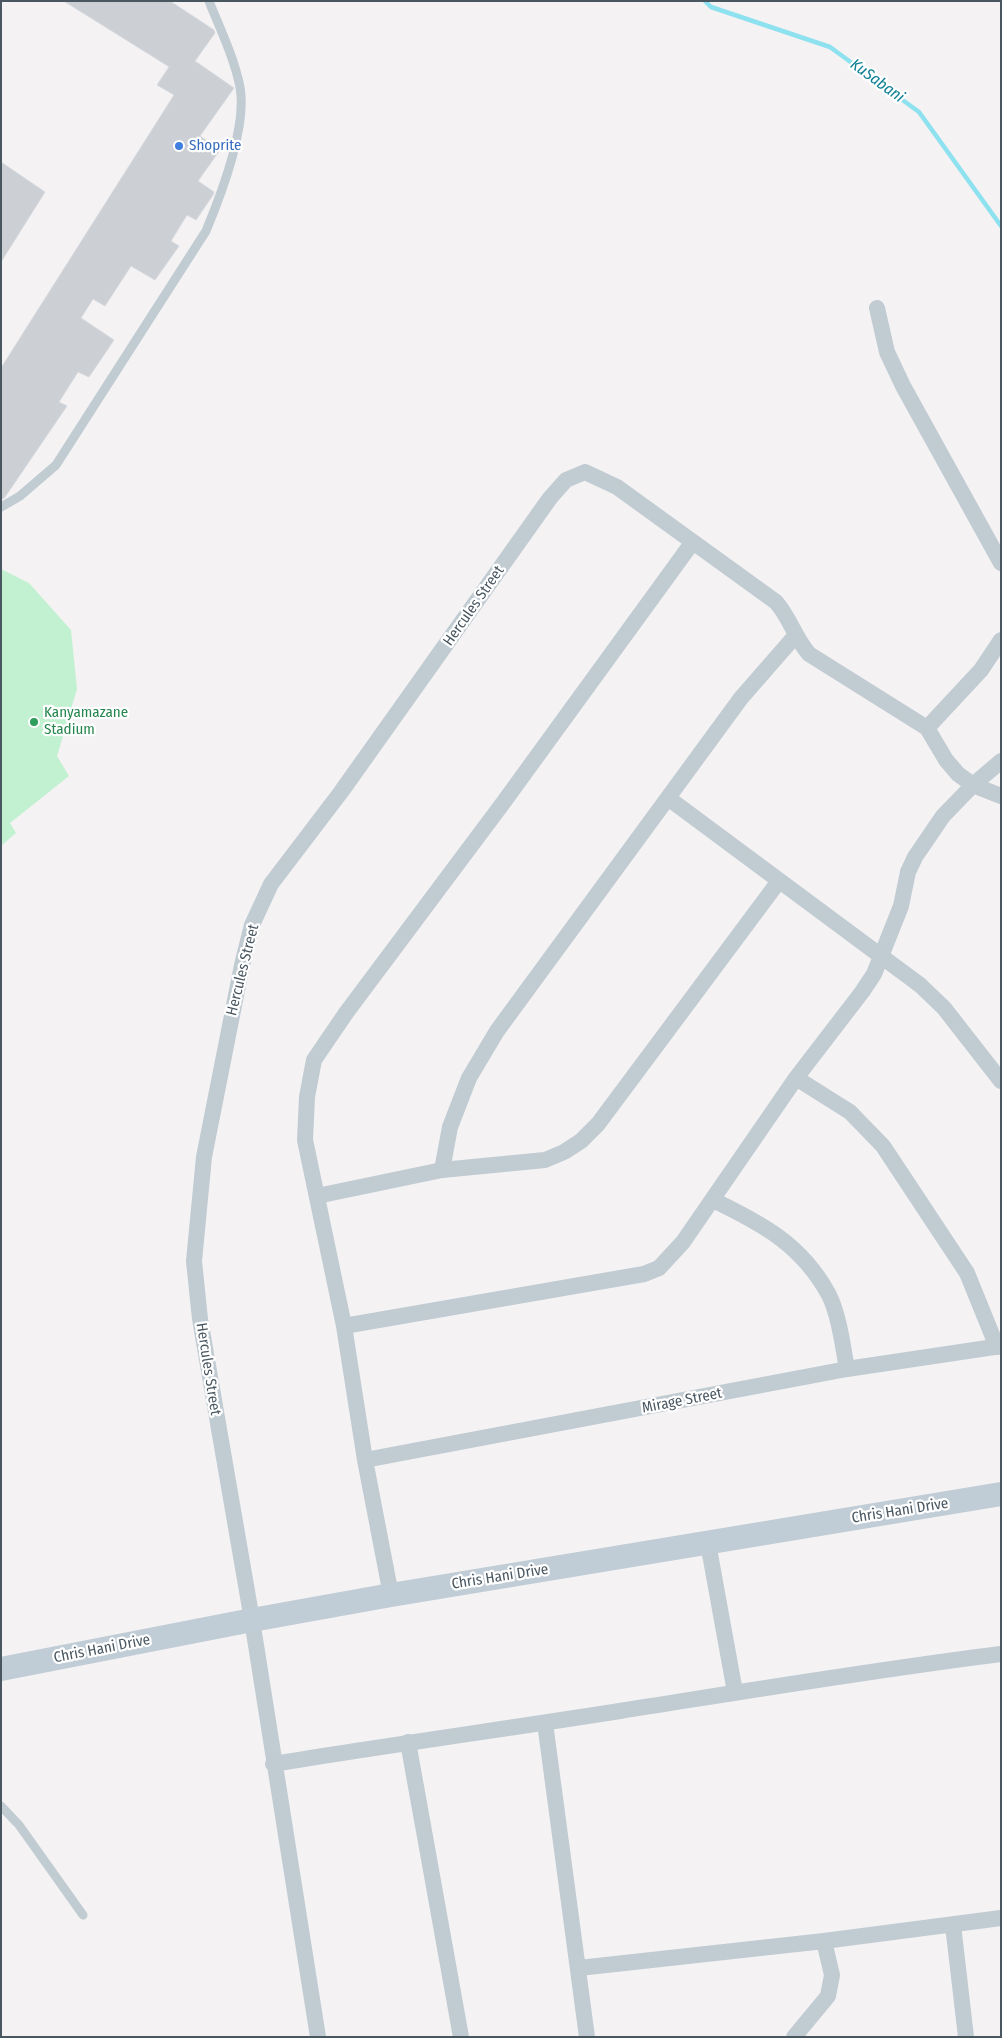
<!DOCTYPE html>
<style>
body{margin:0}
#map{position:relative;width:1002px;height:2038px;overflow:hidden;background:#f4f2f3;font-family:"Fira Sans Condensed",sans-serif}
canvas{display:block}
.frame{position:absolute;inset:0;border:2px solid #495761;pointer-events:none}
</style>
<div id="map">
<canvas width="1002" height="2038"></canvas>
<div class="frame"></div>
</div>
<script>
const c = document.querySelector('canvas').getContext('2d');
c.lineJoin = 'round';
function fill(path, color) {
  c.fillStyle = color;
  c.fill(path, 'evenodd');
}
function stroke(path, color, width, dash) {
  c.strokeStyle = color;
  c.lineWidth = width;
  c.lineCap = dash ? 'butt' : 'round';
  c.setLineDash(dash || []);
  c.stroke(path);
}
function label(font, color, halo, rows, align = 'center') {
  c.font = font + ' "Fira Sans Condensed",sans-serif';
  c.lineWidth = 4.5;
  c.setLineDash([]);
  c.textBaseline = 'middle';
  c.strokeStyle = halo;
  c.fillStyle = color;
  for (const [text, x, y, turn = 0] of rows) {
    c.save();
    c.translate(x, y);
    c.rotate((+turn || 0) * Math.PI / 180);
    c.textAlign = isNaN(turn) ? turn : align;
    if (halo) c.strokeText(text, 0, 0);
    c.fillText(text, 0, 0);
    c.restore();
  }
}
const green = new Path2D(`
 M 1,569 L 29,583 L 71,630 L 77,689 L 57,756 L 69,776 L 10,823 L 16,833 L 1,846 Z`);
const stream = new Path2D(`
 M 705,1 L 711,7 L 830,47 L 919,112 L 1001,226`);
const building = new Path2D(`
 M 64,1 L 170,1 L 214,30 L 215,33 L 195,61 L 234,88 L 200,136 L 220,150 L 198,181 L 214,192 L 213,195 L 196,220 L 187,215 L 171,241 L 179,246 L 155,280 L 131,266 L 105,306 L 93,299 L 81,318 L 114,340 L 89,377 L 78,372 L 59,402 L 67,406 L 5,497 L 1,500 L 1,368 L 174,95 L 157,85 L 169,67 Z
 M 1,162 L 45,192 L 1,262 Z`);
const lane = new Path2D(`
 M 1,507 L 20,496 L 56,465 L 206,231 C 221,195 247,126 240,87 C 234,57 220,29 209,1
 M 1,1806 L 19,1825 L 83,1915`);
const street = new Path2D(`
 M 877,308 L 887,352 L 903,386 L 1001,563
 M 927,728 L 981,670 L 1001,640
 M 668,798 L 920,985 L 944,1008 L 1001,1081
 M 796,1078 L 850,1112 L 883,1146 L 967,1273 L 997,1347
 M 442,1170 L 450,1127 L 469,1078 L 497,1031 L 741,698 L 796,635
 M 317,1196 L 442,1170 L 545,1160 L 564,1152 L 581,1141 L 598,1124 L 779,881
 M 713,1200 C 763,1224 802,1245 829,1295 C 839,1315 843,1347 847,1369
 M 344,1326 L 644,1274 L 659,1268 L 683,1242 L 796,1078 L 862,992 L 874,974 L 901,906 L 908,872 L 915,857 L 943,816 L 973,785 L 1001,761
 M 365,1460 L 847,1369 L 1001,1346
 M 708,1543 L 735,1692
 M 391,1595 L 365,1460 L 344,1326 L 305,1140 L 307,1097 L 314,1060 L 346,1013 L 503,803 L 692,543
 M 545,1723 L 587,2037
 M 408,1742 L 461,2037
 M 273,1764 C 389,1745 505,1729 620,1711 C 747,1691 873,1670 1001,1654
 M 953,1925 L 966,2037
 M 579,1968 L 824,1941 L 1001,1918
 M 318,2037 L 252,1620 L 200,1319 L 194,1261 L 204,1157 L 242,965 L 252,925 L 271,884 L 341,792 L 550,498 L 566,480 L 585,472 L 617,487 L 776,602 C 790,618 795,638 809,654 L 927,728 L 946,760 L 958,774 L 973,785 L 1001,796
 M 794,2037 L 828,1996 L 832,1975 L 824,1941`);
const secondary = new Path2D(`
 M 1,1669 L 252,1620 L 391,1595 L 1001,1494`);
const markers = [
 [179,146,5,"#3f7fe0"],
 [34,722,5,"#2e9e5b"]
];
const shopNames = [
 ["Shoprite",189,146]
];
const streetNames = [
 ["Hercules Street",474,606,-55],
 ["Hercules Street",243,970,-76],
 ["Hercules Street",208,1369,81],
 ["Mirage Street",682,1401,-11],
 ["Chris Hani Drive",900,1511,-9],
 ["Chris Hani Drive",500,1577,-9],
 ["Chris Hani Drive",102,1649,-11]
];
const leisureNames = [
 ["Kanyamazane",44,713],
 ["Stadium",44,730]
];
const waterNames = [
 ["KuSabani",877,81,36]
];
fill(green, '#c2f1d1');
stroke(stream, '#8ee1ee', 4.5);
fill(building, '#ccd0d5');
stroke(building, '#d6d9de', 1);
stroke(lane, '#c0cbd2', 9);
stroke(street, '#c0cbd2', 16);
stroke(secondary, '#c0ccd6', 24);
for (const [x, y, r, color] of markers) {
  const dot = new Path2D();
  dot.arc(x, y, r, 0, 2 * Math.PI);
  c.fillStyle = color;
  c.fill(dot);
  stroke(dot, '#fff', 2);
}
label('15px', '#366cbe', '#fff', shopNames, 'left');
label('15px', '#495761', '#fff', streetNames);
label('15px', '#27864d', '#fff', leisureNames, 'left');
label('italic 16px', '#0b7f93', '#fff', waterNames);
</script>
